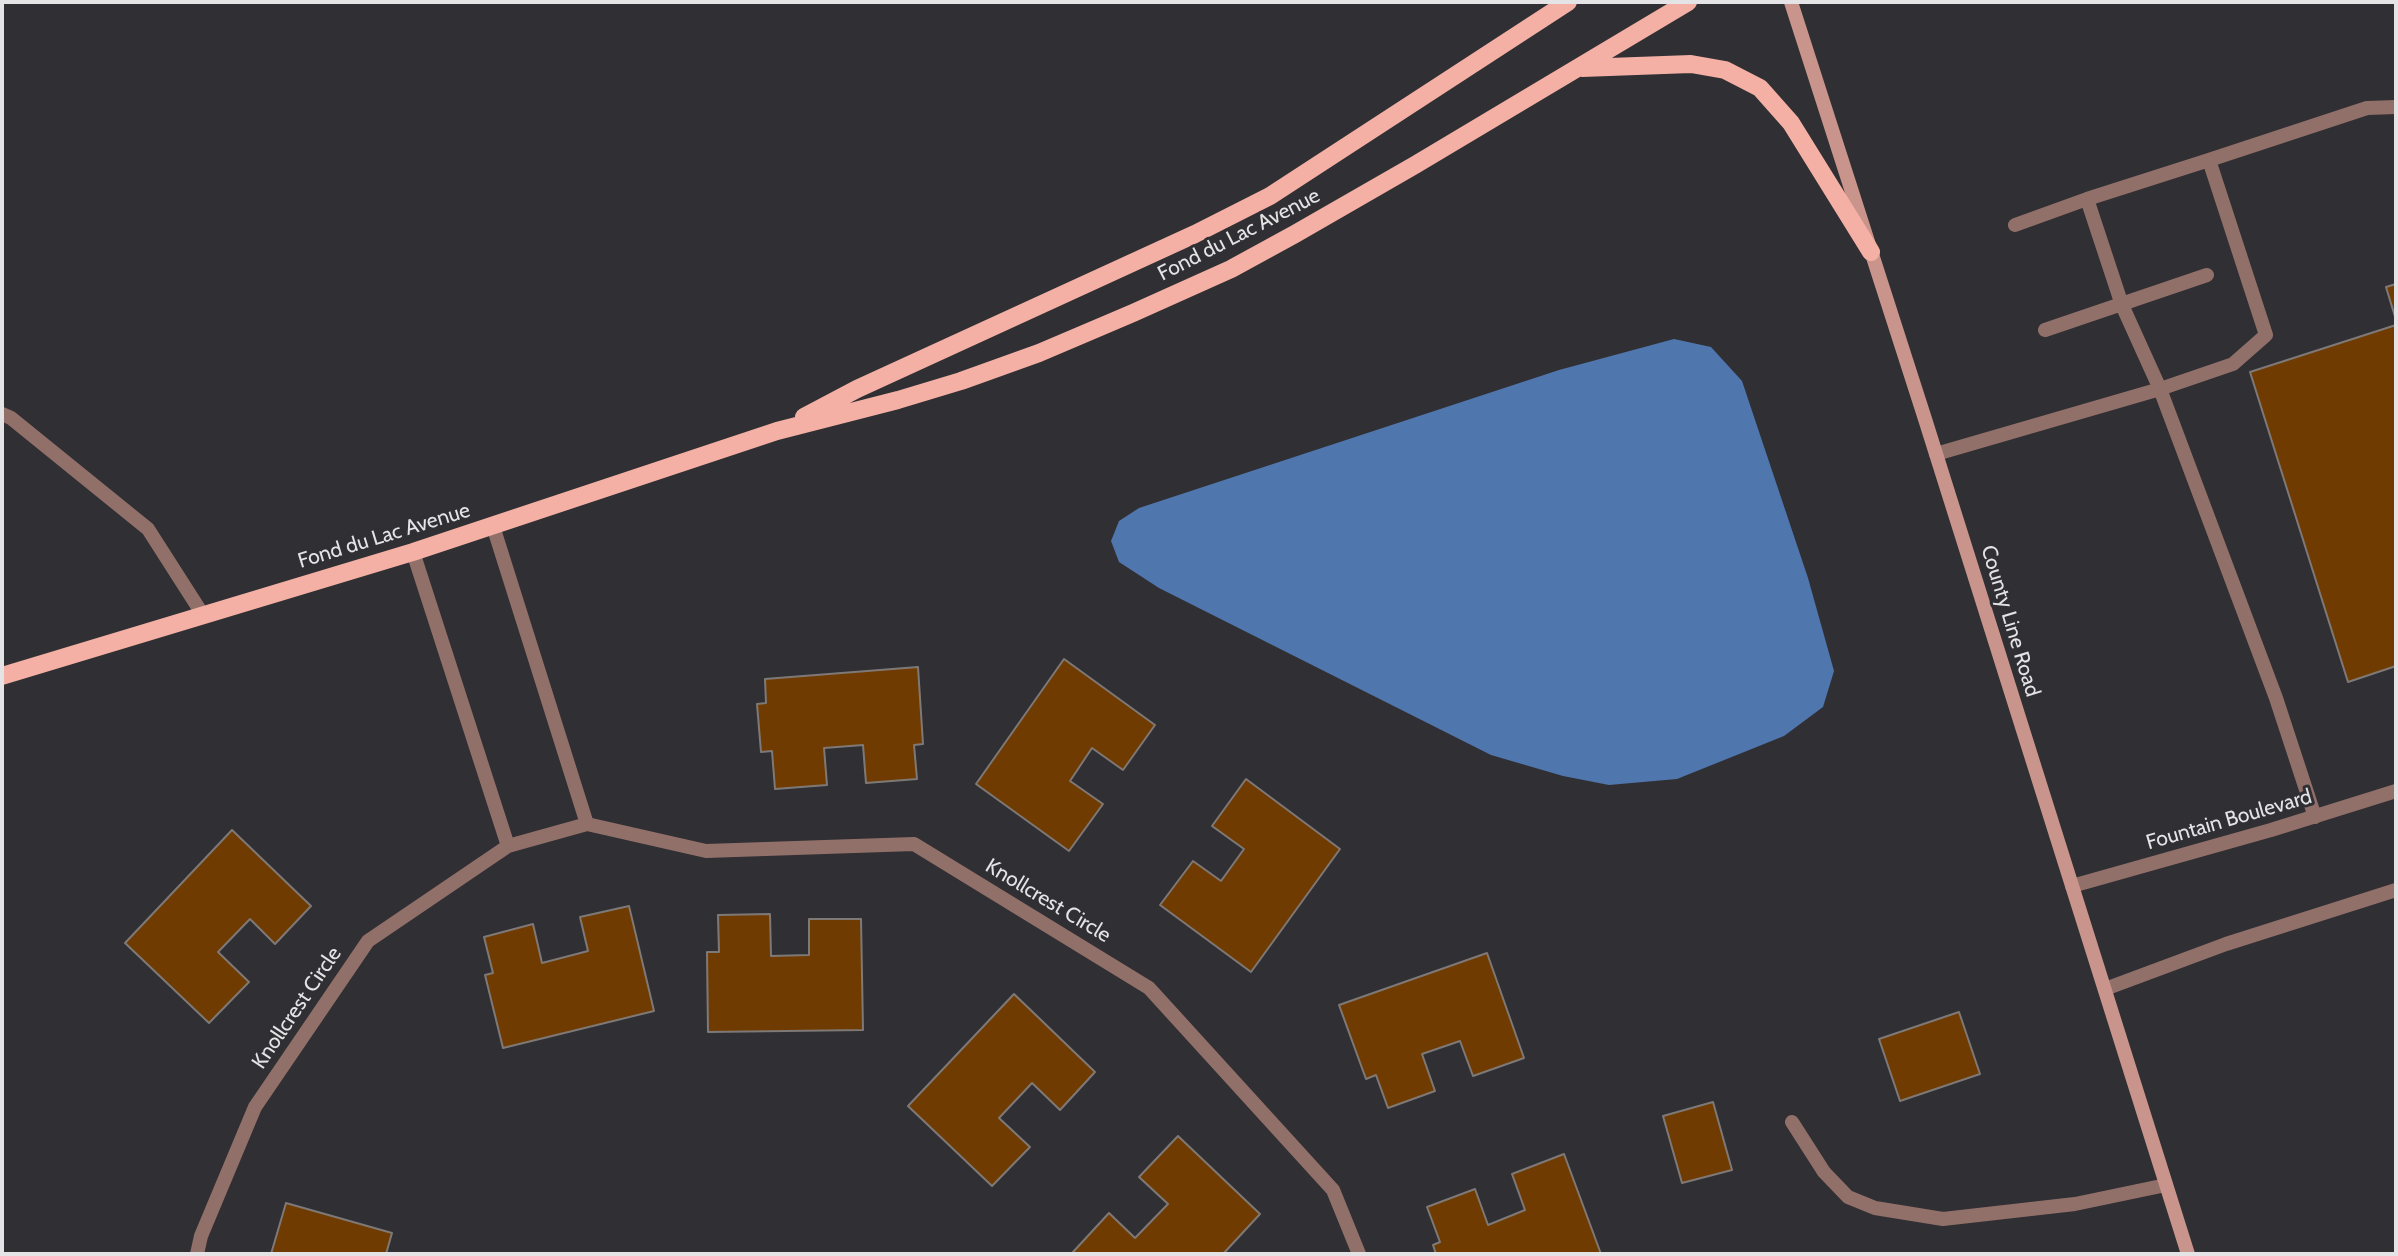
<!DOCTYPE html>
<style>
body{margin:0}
#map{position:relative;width:2398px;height:1256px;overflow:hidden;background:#302f33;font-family:Cabin,sans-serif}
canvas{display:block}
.frame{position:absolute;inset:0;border:4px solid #e4e3e6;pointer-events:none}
</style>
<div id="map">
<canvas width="2398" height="1256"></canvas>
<div class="frame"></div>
</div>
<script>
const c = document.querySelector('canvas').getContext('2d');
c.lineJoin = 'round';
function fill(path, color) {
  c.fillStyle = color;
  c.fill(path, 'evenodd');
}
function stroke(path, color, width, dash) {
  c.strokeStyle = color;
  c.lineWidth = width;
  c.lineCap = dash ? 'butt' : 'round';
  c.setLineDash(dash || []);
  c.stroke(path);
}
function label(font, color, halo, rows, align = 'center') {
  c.font = font + ' Cabin,sans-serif';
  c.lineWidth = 6;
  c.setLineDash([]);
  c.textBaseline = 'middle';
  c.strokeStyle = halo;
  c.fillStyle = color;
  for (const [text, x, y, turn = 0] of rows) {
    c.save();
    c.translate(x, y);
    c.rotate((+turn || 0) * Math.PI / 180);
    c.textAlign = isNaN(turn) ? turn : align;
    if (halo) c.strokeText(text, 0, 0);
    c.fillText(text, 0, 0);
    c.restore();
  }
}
const water = new Path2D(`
 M 1674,339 L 1711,347 L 1742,381 L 1808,578 L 1834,671 L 1823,707 L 1784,736 L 1677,779 L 1609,785 L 1563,776 L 1491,755 L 1159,588 L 1119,562 L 1111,541 L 1119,521 L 1139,508 L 1559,370 Z`);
const building = new Path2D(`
 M 2396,284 L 2396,320 L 2386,287 Z
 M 2396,325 L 2396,666 L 2348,682 L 2250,372 Z
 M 1064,659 L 1155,725 L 1123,770 L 1092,748 L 1070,781 L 1103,804 L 1069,851 L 976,784 Z
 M 918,667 L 923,744 L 914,745 L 917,779 L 866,783 L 863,745 L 824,748 L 827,785 L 775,789 L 772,751 L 761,752 L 757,704 L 766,703 L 765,679 Z
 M 1246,779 L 1340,849 L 1251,972 L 1160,905 L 1193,861 L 1221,881 L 1244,849 L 1212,826 Z
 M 232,830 L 311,906 L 275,944 L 250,919 L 218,952 L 249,982 L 209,1023 L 125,943 Z
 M 629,906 L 654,1011 L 503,1048 L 485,975 L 493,973 L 484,937 L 533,924 L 542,963 L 588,951 L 580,917 Z
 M 770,914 L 771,956 L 809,955 L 809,919 L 861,919 L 863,1030 L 708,1032 L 707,952 L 719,952 L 718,915 Z
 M 1487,953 L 1524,1058 L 1473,1076 L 1460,1041 L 1422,1054 L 1435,1091 L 1388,1108 L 1376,1075 L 1366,1079 L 1339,1005 Z
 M 1014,994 L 1095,1072 L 1060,1110 L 1032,1083 L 999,1118 L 1030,1147 L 992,1186 L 908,1106 Z
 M 1959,1012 L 1980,1074 L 1900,1101 L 1879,1039 Z
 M 1713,1102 L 1732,1170 L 1682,1183 L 1663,1116 Z
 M 1178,1136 L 1260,1214 L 1223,1254 L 1075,1254 L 1073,1252 L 1109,1213 L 1135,1238 L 1168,1204 L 1139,1177 Z
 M 1564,1154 L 1601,1254 L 1436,1254 L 1433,1245 L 1440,1242 L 1427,1207 L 1475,1189 L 1488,1225 L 1525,1210 L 1512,1174 Z
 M 286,1203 L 392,1233 L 386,1254 L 271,1254 Z`);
const service = new Path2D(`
 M 2209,160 L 2087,199 L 2122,305 L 2160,389 L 2276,698 L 2315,817
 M 2015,225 L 2087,199
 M 2045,330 L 2207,275
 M 2,414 L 11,418 L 148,529 L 203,615
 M 1936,454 L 2160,389 L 2233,364 L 2266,335 L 2209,160 L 2367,108 L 2396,107
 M 1792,1122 L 1824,1172 L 1848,1197 L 1875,1208 L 1943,1219 L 2075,1204 L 2166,1185`);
const minor = new Path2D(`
 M 493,526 L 587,824
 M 413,552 L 508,846
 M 2072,886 L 2271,830 L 2396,791
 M 2105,989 L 2226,944 L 2396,890
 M 197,1254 L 201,1236 L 255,1107 L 368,941 L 508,846 L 587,824 L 706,851 L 914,844 L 1149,988 L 1333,1190 L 1359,1254`);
const secondary = new Path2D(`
 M 1791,2 L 1925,419 L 2188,1254`);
const primary = new Path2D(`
 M 1582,68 L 1691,64 L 1725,70 L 1760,88 L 1791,123 L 1871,252
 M 804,417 L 857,389 L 1195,234 L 1270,196 L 1568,2
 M 2,676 L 413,552 L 777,431 L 898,400 L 961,381 L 1039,353 L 1133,313 L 1231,269 L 1295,234 L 1415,165 L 1688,2`);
const streetNames = [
 ["Fond du Lac Avenue",1239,235,-27],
 ["Fond du Lac Avenue",384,536,-17],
 ["County Line Road",2010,621,73],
 ["Fountain Boulevard",2229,820,-16],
 ["Knollcrest Circle",1048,901,31],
 ["Knollcrest Circle",297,1008,-56]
];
fill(water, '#5076ae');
fill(building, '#703b00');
stroke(building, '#7e7976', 2);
stroke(service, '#92706a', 14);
stroke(minor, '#92706a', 14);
stroke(secondary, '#c9948b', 14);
stroke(primary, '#f4b0a4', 18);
label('21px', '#e4e3e6', '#302f33', streetNames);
</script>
